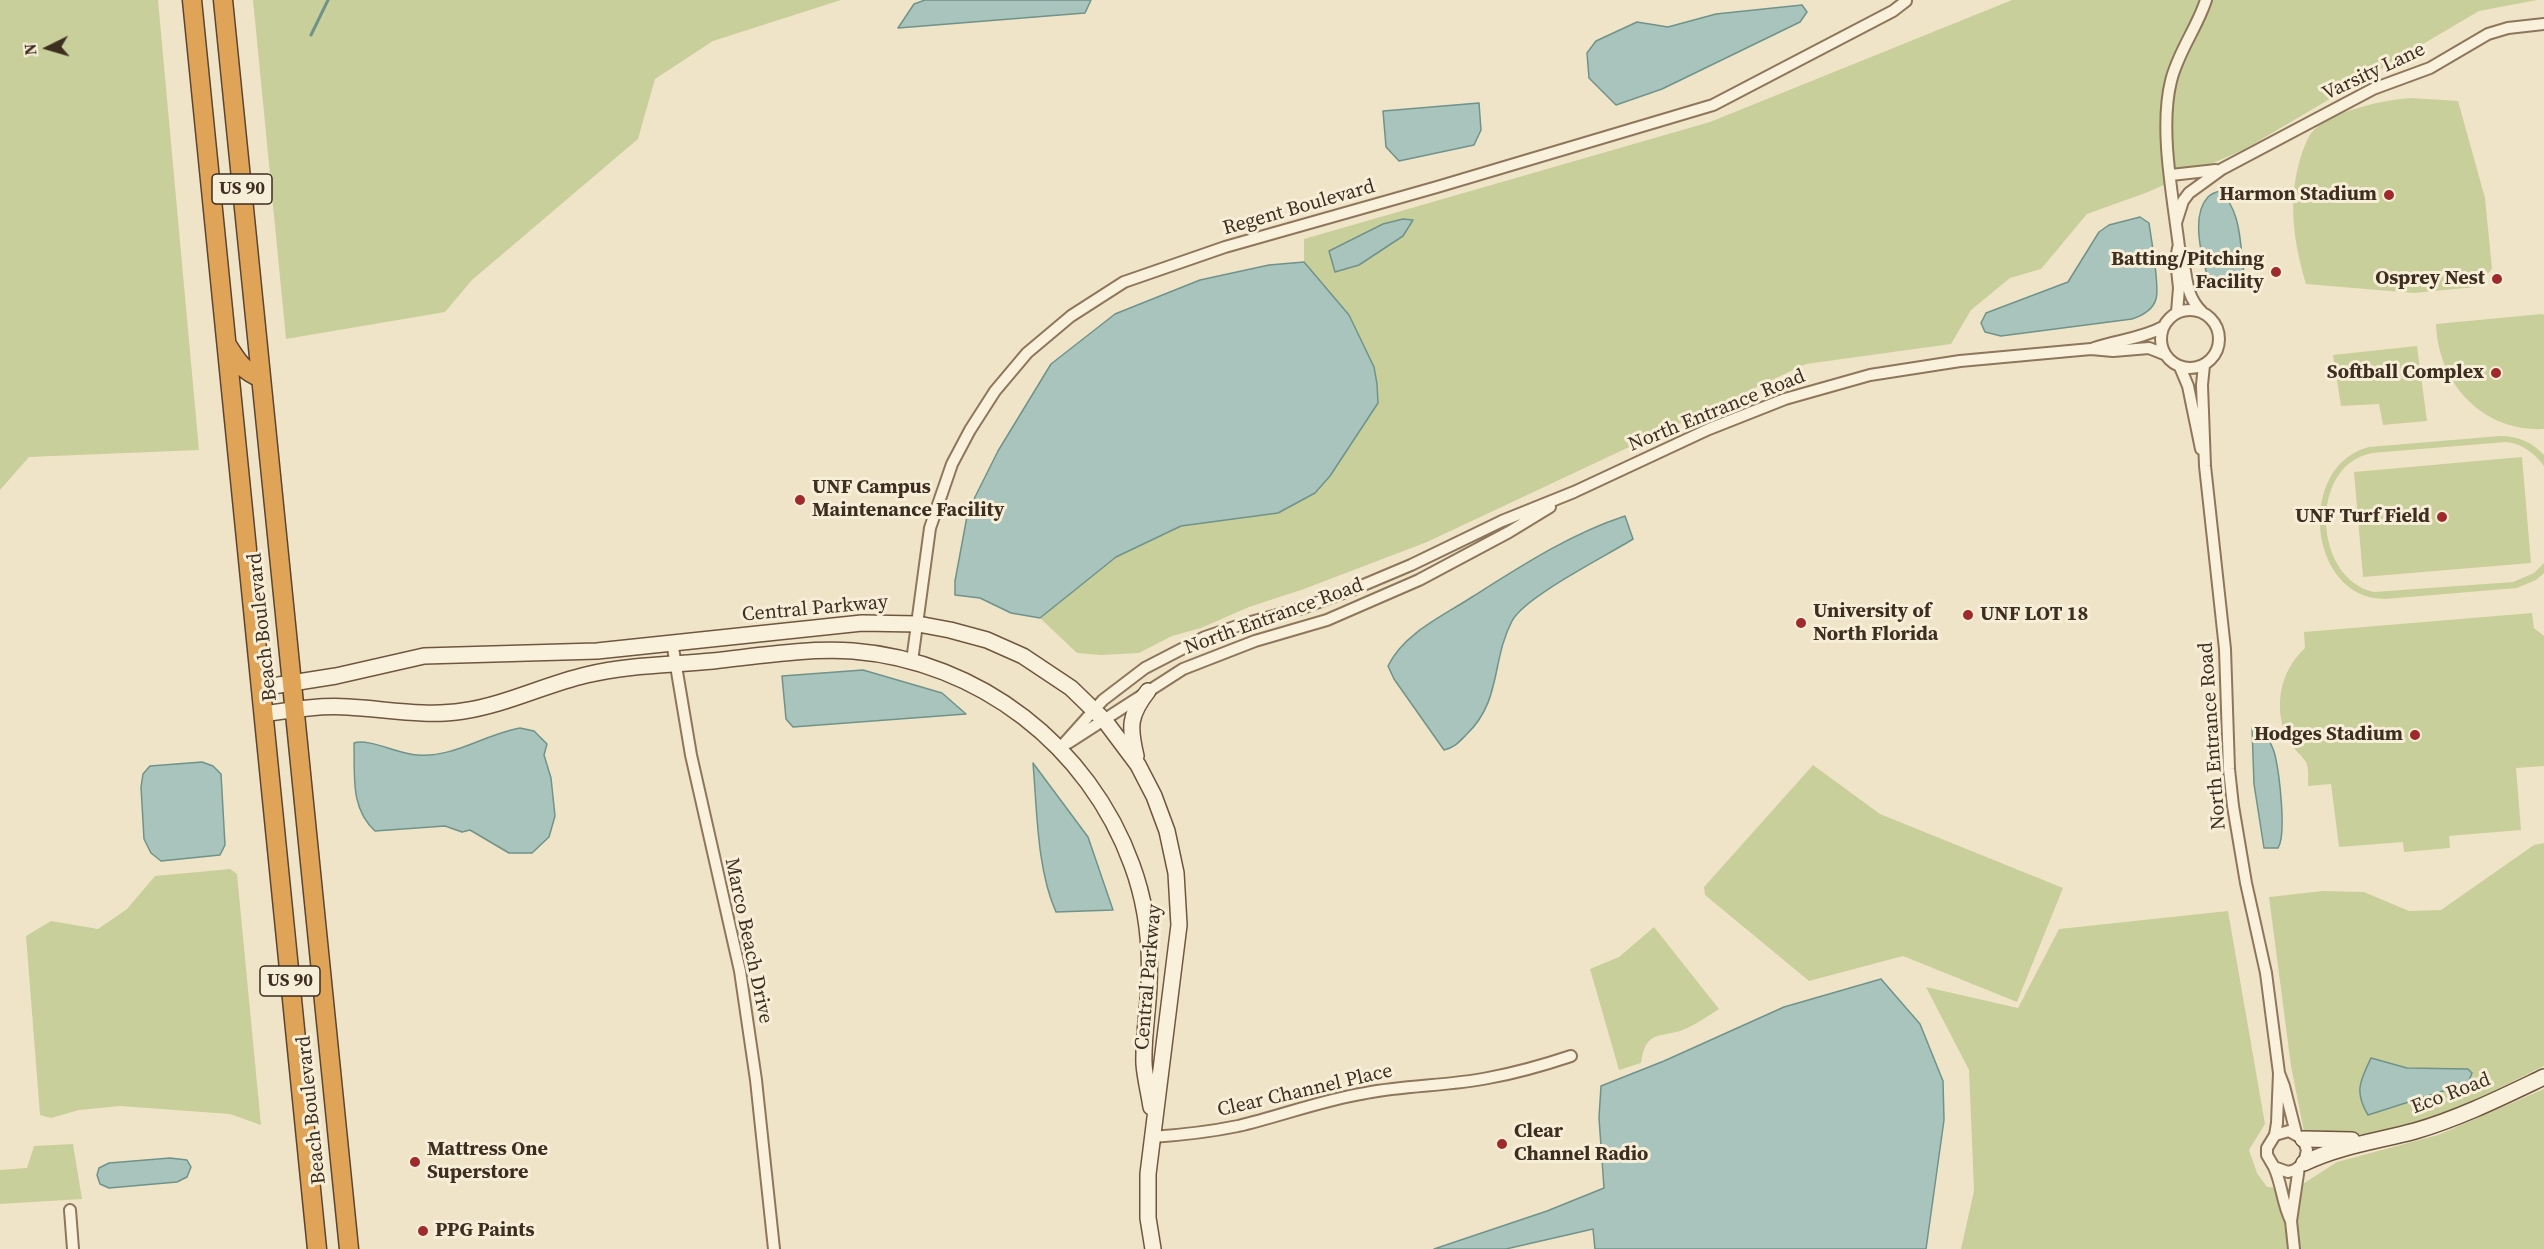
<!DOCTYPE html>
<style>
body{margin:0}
#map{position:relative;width:2544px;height:1249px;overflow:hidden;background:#f0e4c8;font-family:"Source Serif 4",serif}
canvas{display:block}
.north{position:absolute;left:18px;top:18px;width:60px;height:60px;-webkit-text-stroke:4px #f7eed8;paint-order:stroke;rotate:265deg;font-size:16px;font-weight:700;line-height:24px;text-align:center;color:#3d2e20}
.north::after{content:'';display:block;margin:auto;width:21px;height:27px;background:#3d2e20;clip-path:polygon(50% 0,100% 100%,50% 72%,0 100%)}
</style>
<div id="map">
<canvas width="2544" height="1249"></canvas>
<div class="north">N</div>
</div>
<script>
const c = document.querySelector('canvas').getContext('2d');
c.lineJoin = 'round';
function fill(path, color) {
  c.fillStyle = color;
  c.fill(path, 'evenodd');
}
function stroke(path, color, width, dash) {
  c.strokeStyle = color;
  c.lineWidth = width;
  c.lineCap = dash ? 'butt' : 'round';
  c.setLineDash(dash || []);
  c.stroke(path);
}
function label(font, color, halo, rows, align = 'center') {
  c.font = font + ' "Source Serif 4",serif';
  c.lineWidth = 6;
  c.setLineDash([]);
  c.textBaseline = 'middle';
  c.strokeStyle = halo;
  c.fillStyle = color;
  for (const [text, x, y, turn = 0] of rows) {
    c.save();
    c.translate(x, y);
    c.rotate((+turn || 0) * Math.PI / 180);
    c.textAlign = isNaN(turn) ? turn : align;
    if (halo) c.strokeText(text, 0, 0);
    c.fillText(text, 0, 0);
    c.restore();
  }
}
const green = new Path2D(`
 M 0,0 L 158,0 L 199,450 L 29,457 L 0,490 Z
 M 253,0 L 841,0 L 713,41 L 655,79 L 638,139 L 472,280 L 445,312 L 286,339 Z
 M 2012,0 L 2537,0 L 2479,11 L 2245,149 L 2148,192 L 2087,214 L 2041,269 L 2010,278 L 1971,310 L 1951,344 L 1806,364 L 1427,542 L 1304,589 L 1249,607 L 1201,628 L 1172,636 L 1139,653 L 1101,655 L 1077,653 L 1040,618 L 1116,557 L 1181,526 L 1278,513 L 1378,403 L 1349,315 L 1304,262 L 1304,239 L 1710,122 Z
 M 2411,98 L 2458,101 L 2485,198 L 2492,269 L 2476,287 L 2414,293 L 2306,284 C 2293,240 2287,198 2302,153 C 2305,146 2307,138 2312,132 C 2331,111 2383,100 2411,98 Z
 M 2542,314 L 2544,315 L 2544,429 C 2483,432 2438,384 2436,324 Z
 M 2417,346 L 2427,421 L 2383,425 L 2379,404 L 2341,406 L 2333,355 Z
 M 2500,436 C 2518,436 2532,442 2544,455 L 2544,466 C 2534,453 2523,444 2506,442 L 2372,453 C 2308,465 2313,579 2374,592 L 2513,582 L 2534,573 L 2544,563 L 2544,573 L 2536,580 L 2517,588 L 2385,599 C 2307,599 2296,465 2369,447 Z
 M 2522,457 L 2531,563 L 2363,577 L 2354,472 Z
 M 2532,613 L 2534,628 L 2544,636 L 2544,766 L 2516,768 L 2521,830 L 2449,836 L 2450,848 L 2404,852 L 2403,842 L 2339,847 L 2331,784 L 2308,786 C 2308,779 2309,768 2306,762 C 2301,754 2293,749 2288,740 C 2273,709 2279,672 2305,648 L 2304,632 Z
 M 1813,765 L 1880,814 L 2063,888 L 2017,1002 L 1903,956 L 1809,981 L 1705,895 L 1704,887 Z
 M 2544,843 L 2544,1066 C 2489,1093 2434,1122 2373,1133 C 2352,1137 2326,1133 2304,1132 L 2291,1066 L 2269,897 L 2323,891 L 2364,892 L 2409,911 L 2441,910 L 2534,845 Z
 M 230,869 L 237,874 L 261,1125 L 230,1114 L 120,1106 L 79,1110 L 51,1118 L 40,1115 L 26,936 L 51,921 L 98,929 L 127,909 L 155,876 Z
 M 2228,911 L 2265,1124 L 2249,1150 L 2257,1173 L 2267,1187 L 2295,1189 L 2337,1162 L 2438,1135 L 2544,1089 L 2544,1249 L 1961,1249 L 1974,1191 L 1969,1070 L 1926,987 L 2018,1008 L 2059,929 Z
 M 1654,927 L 1719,1009 C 1708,1016 1697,1024 1685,1029 C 1661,1039 1646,1028 1641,1063 L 1619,1070 L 1590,969 L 1619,957 Z
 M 73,1144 L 82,1199 L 0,1204 L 0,1170 L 27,1168 L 34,1146 Z`);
const water = new Path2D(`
 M 925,0 L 1091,0 L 1085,13 L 898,28 L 914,4 Z
 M 1802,5 L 1807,12 L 1800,22 L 1662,89 L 1616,105 L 1589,78 L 1587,53 L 1596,41 L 1637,22 L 1668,27 L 1716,14 Z
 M 1479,103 L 1481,130 L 1474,145 L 1399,161 L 1386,147 L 1383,111 Z
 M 2220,191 C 2242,211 2240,246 2244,274 L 2238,281 L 2220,286 L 2209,281 C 2202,259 2190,216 2208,197 C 2211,194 2216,192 2220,191 Z
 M 2140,217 L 2149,223 C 2151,238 2160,286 2156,299 C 2153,310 2141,316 2132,319 L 2001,336 L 1985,332 L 1981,323 L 1986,313 L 2068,282 L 2099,232 L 2109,225 Z
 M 1403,219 L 1413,220 L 1403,236 L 1359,265 L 1335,272 L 1329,251 L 1383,224 Z
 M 1304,262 L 1349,315 L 1374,367 L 1377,384 L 1378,403 L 1330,476 L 1315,493 L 1278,513 L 1181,526 L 1116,557 L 1040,618 L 1011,613 L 980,598 L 955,595 L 955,581 L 968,511 L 998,451 L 1051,364 L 1115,314 L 1200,280 L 1269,265 Z
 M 1625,516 L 1633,539 C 1606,556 1524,597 1512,621 C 1491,661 1502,701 1466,735 C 1459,742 1454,748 1444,750 L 1394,679 L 1388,666 C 1404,633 1443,616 1472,597 C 1521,566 1570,534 1625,516 Z
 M 863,670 L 942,693 L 966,714 L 793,727 L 786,719 L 782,676 Z
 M 520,728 L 534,731 L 547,744 L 544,755 L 551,778 L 555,816 L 549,837 L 532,853 L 509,853 L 470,830 L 462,832 L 445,826 L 375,831 C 350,808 355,776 354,743 C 368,738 399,754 417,755 C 454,758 485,734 520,728 Z
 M 2252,728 L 2263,729 C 2267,737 2273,746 2275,755 C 2279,772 2287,834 2278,848 L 2264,848 L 2254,784 Z
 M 202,762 L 213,766 L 221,774 L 225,845 L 220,855 L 161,861 L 151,853 L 144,839 L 141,787 L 143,774 L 150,766 Z
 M 1033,763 L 1088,837 L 1113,910 L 1056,912 C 1037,870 1037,810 1033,763 Z
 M 1881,979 L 1920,1024 L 1943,1081 L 1944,1120 L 1926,1249 L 1595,1249 L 1593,1229 L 1506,1249 L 1434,1249 L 1547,1211 L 1604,1188 L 1599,1118 L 1601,1086 L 1664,1061 L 1784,1007 Z
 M 2371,1058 L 2407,1068 L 2468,1069 L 2472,1073 L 2468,1083 L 2368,1115 C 2354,1092 2360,1081 2371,1058 Z
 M 170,1158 L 187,1160 L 191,1167 L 187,1177 L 177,1182 L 109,1188 L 100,1184 L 97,1175 L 99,1168 L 109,1163 Z`);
const stream = new Path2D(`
 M 311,35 L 328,0`);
const street = new Path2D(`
 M 2171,175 L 2216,170
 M 2176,223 L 2183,201 L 2189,193 L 2222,169 L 2373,89 L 2430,68 L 2488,34 L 2508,28 L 2544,24
 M2161 339a29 29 0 1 1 58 0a29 29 0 1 1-58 0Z
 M 2177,312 L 2179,288 L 2176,260 L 2178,248
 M 2202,312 C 2182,292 2189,272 2179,247 C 2173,197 2159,129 2171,81 C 2178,52 2197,28 2206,0
 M 2094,348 C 2117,340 2141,339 2163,327
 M 2204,365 L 2202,385 L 2205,466 L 2225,649 L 2229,769 L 2233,806 L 2246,883 L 2266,973 L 2279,1073 L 2277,1123 L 2275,1135 L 2267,1148 L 2267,1155 L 2274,1167 L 2288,1172 L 2295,1170 L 2304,1163 L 2307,1150 L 2303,1139 L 2289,1131 L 2275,1135
 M 2180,367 L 2188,386 L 2201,449
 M 672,642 L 691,755 L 740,971 L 756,1080 L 774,1249
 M 912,661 L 930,528 L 952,464 L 970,430 L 995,391 L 1027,353 L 1071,316 L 1124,282 L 1225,247 L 1437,187 L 1713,105 L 1893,11 L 1906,1
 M 1068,743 L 1183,669 L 1255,641 L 1327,620 L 1419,580 L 1509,532 L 1550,507
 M 1060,748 L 1103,700 L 1145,668 L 1205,637 L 1243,624 L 1300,609 L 1354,589 L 1411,565 L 1502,521 L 1574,492 L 1709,429 L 1785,399 L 1870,375 L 1960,361 L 2091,349 L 2113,351 L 2149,348 L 2164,354
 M 2279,1073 L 2284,1086 L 2296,1133
 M 1152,1137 C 1181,1135 1209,1132 1238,1126 C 1281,1116 1322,1100 1366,1093 C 1406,1085 1448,1086 1488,1078 C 1516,1073 1544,1065 1571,1056
 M 2274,1167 C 2282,1184 2282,1203 2291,1221
 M 70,1210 L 73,1249
 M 2294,1249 L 2291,1221 L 2299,1167`);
const secondary = new Path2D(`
 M 260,688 L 336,676 L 424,656 L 597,651 L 862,623 L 918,624 L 950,630 L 987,640 L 1023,656 L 1071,688 L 1105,721 L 1138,765 L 1154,796 L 1167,831 L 1176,873 L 1179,925 L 1148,1174 L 1148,1218 L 1153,1249
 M 263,714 C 290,710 320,705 348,707 C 386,709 425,717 463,711 C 505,705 544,685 586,675 C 627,665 671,665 713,661 C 759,656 806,648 853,651 C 979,661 1089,746 1132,865 C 1146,903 1151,945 1149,985 C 1148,1012 1143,1038 1144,1064 C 1145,1078 1149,1093 1151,1107
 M 1136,756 C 1129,727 1129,715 1148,691
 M 2303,1139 L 2352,1140
 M 2304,1163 C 2339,1146 2378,1141 2415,1131 C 2460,1118 2502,1097 2544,1077`);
const highway = new Path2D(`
 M 192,0 L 317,1249
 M 223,0 L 349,1249
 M 227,345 C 237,361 243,371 261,378`);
const markers = [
 [2389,195,6,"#9e2a2b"],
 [2276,272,6,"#9e2a2b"],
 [2497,279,6,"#9e2a2b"],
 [2496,373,6,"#9e2a2b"],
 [800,500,6,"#9e2a2b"],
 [2442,517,6,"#9e2a2b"],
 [1968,615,6,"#9e2a2b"],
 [1801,623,6,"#9e2a2b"],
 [2415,735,6,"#9e2a2b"],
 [1502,1144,6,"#9e2a2b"],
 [415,1162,6,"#9e2a2b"],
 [423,1231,6,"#9e2a2b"]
];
const shields = [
 [242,189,60],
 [290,981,60]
];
const shieldNames = [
 ["US 90",242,189],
 ["US 90",290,981]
];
const streetNames = [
 ["Varsity Lane",2374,72,-25],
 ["Regent Boulevard",1299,208,-16],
 ["North Entrance Road",1717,411,-22],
 ["Central Parkway",815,609,-5],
 ["North Entrance Road",1274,617,-20],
 ["Beach Boulevard",263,627,-96],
 ["North Entrance Road",2213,736,-94],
 ["Marco Beach Drive",748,941,78],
 ["Central Parkway",1149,977,-85],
 ["Clear Channel Place",1305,1091,-13],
 ["Eco Road",2451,1094,-21],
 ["Beach Boulevard",312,1110,-96]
];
const poiNames = [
 ["Harmon Stadium",2377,195],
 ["Batting/Pitching",2264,260],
 ["Facility",2264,283],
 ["Osprey Nest",2485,279],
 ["Softball Complex",2484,373],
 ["UNF Campus",812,488,"left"],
 ["Maintenance Facility",812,511,"left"],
 ["UNF Turf Field",2430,517],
 ["University of",1813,612,"left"],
 ["North Florida",1813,635,"left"],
 ["UNF LOT 18",1980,615,"left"],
 ["Hodges Stadium",2403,735],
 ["Clear",1514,1132,"left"],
 ["Channel Radio",1514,1155,"left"],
 ["Mattress One",427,1150,"left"],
 ["Superstore",427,1173,"left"],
 ["PPG Paints",435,1231,"left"]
];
fill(green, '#c9cf9b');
fill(water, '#a9c4bc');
stroke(water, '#6f938a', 1.5);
stroke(stream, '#6f938a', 3);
stroke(street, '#8d765c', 14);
stroke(secondary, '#6f573f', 18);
stroke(highway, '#5b4430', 21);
stroke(street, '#faf1dc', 10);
stroke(secondary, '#faf1dc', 15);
stroke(highway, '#e0a458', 18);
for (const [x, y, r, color] of markers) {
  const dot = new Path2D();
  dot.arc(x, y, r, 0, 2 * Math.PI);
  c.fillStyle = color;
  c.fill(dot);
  stroke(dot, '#f7eed8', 2);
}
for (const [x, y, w] of shields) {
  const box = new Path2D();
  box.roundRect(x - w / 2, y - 15, w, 30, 4.5);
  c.fillStyle = '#f7eed8';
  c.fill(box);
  stroke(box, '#3d2e20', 1.5);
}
label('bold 18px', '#3d2e20', null, shieldNames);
label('20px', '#3d2e20', '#f7eed8', streetNames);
label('bold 20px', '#3d2e20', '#f7eed8', poiNames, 'right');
</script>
